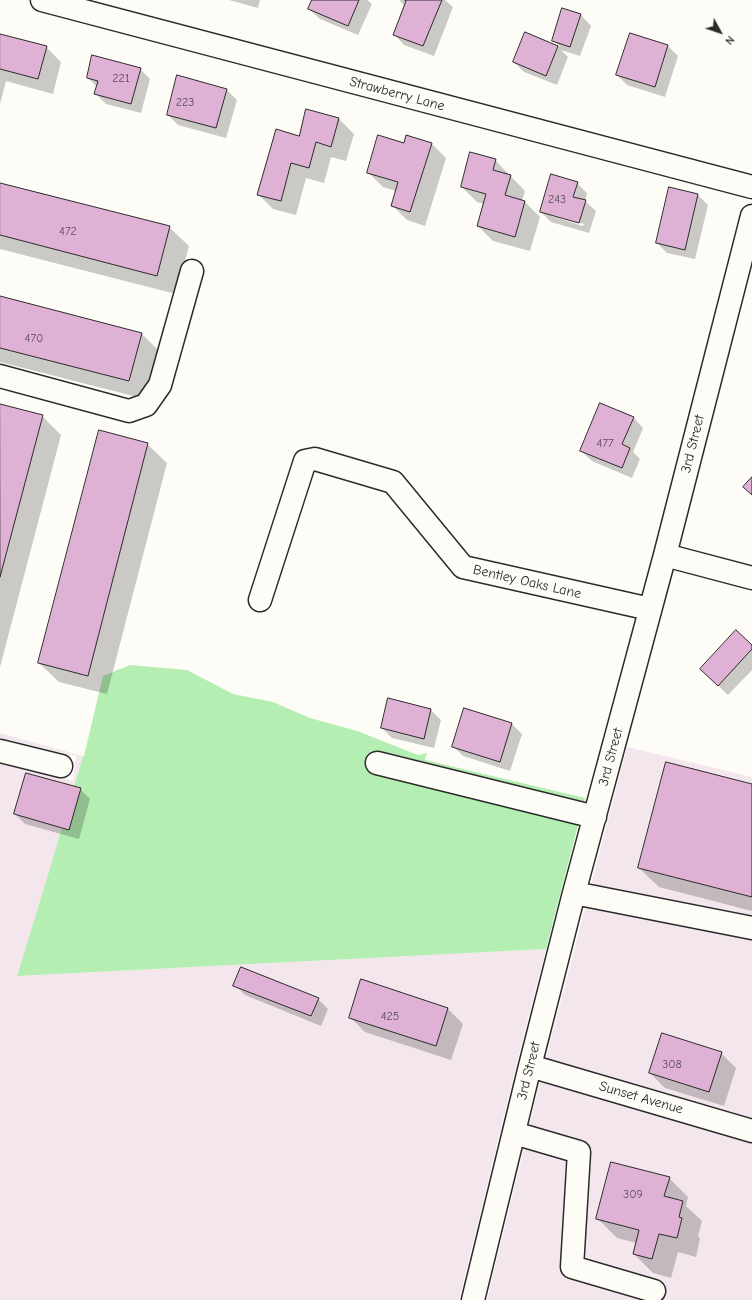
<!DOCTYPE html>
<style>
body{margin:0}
#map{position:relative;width:752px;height:1300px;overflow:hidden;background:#fdfcf7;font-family:"Comic Neue",sans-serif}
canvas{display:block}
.north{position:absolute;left:700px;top:12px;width:40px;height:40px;-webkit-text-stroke:3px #fdfcf7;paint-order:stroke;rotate:130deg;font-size:11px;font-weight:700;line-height:16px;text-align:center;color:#2b2b2b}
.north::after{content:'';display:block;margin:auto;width:14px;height:18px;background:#2b2b2b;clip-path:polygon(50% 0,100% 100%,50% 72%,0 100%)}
</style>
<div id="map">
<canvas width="752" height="1300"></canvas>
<div class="north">N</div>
</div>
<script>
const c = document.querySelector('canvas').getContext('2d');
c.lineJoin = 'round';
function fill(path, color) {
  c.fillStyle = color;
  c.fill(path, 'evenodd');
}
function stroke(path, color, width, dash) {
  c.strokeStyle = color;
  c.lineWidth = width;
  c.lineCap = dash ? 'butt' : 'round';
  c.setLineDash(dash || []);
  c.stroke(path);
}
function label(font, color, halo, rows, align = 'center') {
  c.font = font + ' "Comic Neue",sans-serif';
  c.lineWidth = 3;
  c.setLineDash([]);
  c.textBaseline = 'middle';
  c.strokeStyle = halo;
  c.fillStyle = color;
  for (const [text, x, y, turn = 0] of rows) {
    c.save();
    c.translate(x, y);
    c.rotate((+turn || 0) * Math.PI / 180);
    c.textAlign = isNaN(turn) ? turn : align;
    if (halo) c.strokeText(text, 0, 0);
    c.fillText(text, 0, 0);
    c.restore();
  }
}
const built = new Path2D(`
 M 0,733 L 83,756 L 50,868 L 17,976 L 546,949 L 520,1050 L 459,1300 L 0,1300 L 0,763 L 73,781 L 76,756 L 0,738 Z
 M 627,747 L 752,777 L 752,1118 L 546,1058 Z
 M 540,1082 L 752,1144 L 752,1300 L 487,1300 Z`);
const green = new Path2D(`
 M 130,665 L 187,670 L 233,694 L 273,702 L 310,718 L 357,731 L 418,755 L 427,753 L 425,760 L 585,798 L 546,949 L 17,976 L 50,868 L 83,756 L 84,756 L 103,676 Z`);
const shadow = new Path2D(`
 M 229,0 L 260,0 L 258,8 Z
 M 313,0 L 367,0 L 372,4 L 358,35 L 320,19 L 309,9 Z
 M 399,0 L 445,0 L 453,7 L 434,56 L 404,45 L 394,34 L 405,6 Z
 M 563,10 L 581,15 L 591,26 L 580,56 L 561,50 L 568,57 L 557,85 L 524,72 L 514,62 L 525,34 L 560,47 L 553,40 Z
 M 0,35 L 46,47 L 61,62 L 53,94 L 6,81 L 0,104 Z
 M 668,46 L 678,56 L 665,97 L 627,85 L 617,75 Z
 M 140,69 L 150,79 L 141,113 L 106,104 L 96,94 L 97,87 L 88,78 Z
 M 178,77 L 227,90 L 237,100 L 226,138 L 178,125 L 168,115 Z
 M 339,119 L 354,134 L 346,161 L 331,157 L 324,183 L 306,178 L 296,215 L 273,209 L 258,194 L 300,137 Z
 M 431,143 L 446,158 L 425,226 L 407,220 L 392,205 L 396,191 L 383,187 L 368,172 L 405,144 Z
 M 495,160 L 525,191 L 522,201 L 525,202 L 540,217 L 530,251 L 493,241 L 478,226 L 484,204 L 477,202 L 462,187 Z
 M 577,183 L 587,193 L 585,201 L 596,211 L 589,233 L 551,222 L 541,212 ZM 552,214 L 584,224 L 583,226 L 552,216 Z
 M 0,184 L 169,227 L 189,246 L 176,294 L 0,249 Z
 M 670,188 L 698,195 L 708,205 L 695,259 L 667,253 L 657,243 Z
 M 0,297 L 142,334 L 161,353 L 149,400 L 0,362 Z
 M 0,405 L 42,416 L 61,435 L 0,667 Z
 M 633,417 L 643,428 L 633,452 L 640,459 L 632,478 L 592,461 L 581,451 Z
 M 147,444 L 167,463 L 107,694 L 59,682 L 39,663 Z
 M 752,646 L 752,670 L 728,695 L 711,679 Z
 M 389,699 L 431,710 L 441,720 L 434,748 L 392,738 L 382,728 Z
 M 512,724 L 522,734 L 510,771 L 463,756 L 453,746 Z
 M 752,785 L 752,911 L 659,887 L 639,868 Z
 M 80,789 L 90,799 L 79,839 L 25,824 L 15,814 Z
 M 235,985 L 318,999 L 328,1009 L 321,1026 L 245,995 Z
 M 448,1009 L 463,1024 L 451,1060 L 365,1032 L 350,1017 Z
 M 721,1053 L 736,1068 L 724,1106 L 665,1088 L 650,1073 Z
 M 669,1178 L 688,1197 L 686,1206 L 702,1221 L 698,1236 L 700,1238 L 696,1257 L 678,1252 L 671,1278 L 653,1273 L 634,1254 L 637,1243 L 617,1238 L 598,1219 Z`);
const building = new Path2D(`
 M 312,0 L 359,0 L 348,26 L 308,9 Z
 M 405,0 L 442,0 L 423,46 L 393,35 L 406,1 Z
 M 562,8 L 581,14 L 570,47 L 552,41 Z
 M 525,32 L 558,46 L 546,76 L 513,62 Z
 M 630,33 L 668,45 L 655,87 L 616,75 Z
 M 0,34 L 47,46 L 38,79 L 0,69 Z
 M 92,55 L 141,68 L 131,104 L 94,94 L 98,81 L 87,78 Z
 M 177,75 L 227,89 L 216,128 L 167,115 Z
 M 306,109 L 339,118 L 331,147 L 316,142 L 309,168 L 291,163 L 281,201 L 257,195 L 276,129 L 299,136 Z
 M 378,135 L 404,143 L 406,135 L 432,143 L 410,212 L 391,206 L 398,182 L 367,173 Z
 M 470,152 L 496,159 L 493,170 L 511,175 L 505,195 L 525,201 L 515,237 L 477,226 L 486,194 L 461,187 Z
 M 551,174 L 578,182 L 573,197 L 586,200 L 579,223 L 540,212 Z
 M 0,183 L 170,226 L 157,276 L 0,235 Z
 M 669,187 L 698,194 L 685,250 L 656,243 Z
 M 0,296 L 142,333 L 129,381 L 0,348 Z
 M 600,403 L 634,417 L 622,444 L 630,448 L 622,468 L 580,451 Z
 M 0,404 L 43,415 L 0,577 Z
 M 99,430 L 148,443 L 88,676 L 38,663 Z
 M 752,477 L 752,495 L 743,487 Z
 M 736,630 L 752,645 L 752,649 L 718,686 L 700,669 Z
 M 388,698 L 431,709 L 424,739 L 381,728 Z
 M 464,708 L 512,723 L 500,762 L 452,747 Z
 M 666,762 L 752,784 L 752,897 L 638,868 Z
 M 26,773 L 81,788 L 69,830 L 14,814 Z
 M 241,967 L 319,998 L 311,1016 L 233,986 Z
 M 361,979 L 448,1008 L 436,1046 L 349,1018 Z
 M 662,1033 L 722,1052 L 709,1092 L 649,1073 Z
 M 611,1162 L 670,1177 L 664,1196 L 683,1201 L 679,1217 L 682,1218 L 677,1238 L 659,1234 L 652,1259 L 633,1254 L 639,1230 L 596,1219 Z`);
const minor = new Path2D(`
 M 42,0 L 752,187
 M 0,376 L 129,411 L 146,405 L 160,385 L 192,271
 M 665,555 L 752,578
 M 260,600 L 305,461 L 315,459 L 393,482 L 463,567 L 650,609
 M 0,751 L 61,766
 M 377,763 L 595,817
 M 574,893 L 752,928
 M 530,1066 L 752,1131
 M 514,1133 L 579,1152 L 572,1267 L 654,1291
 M 473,1300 L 530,1066 L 574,893 L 665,555 L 752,216`);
const numberNames = [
 ["221",121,79],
 ["223",185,103],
 ["243",557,200],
 ["472",68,232],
 ["470",34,339],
 ["477",605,444],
 ["425",390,1017],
 ["308",672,1065],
 ["309",633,1195]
];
const streetNames = [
 ["Strawberry Lane",397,94,15],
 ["3rd Street",693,444,-76],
 ["Bentley Oaks Lane",527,582,13],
 ["3rd Street",611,757,-75],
 ["3rd Street",529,1071,-76],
 ["Sunset Avenue",641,1098,16]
];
fill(built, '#f4e6ed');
fill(green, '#b5eeb2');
fill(shadow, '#0003');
fill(building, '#dfb2d5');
stroke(building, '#2b2b2b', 1);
stroke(minor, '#2b2b2b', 25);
stroke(minor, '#fdfcf7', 22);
label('12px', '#584d56', null, numberNames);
label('14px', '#2b2b2b', '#fdfcf7', streetNames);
</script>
